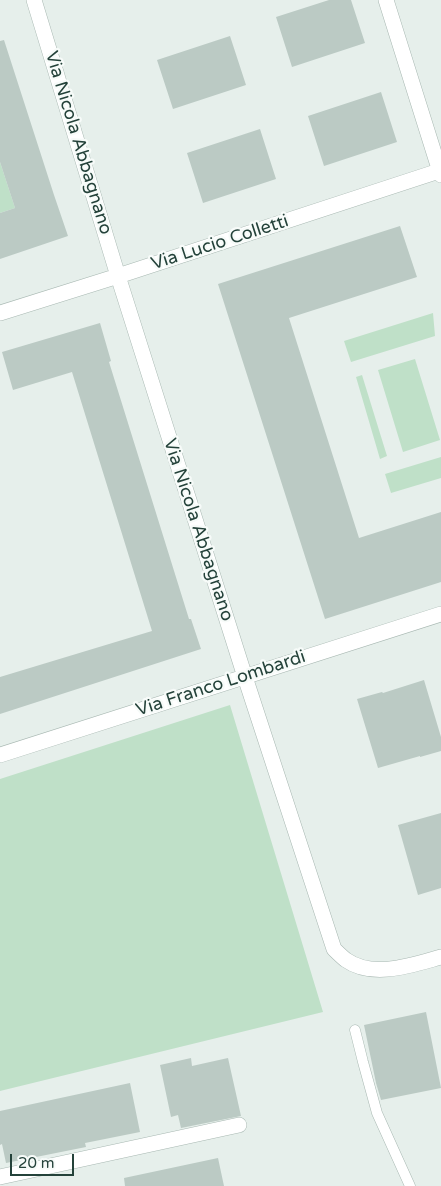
<!DOCTYPE html>
<style>
body{margin:0}
#map{position:relative;width:441px;height:1186px;overflow:hidden;background:#e6efeb;font-family:"Varela Round",sans-serif}
canvas{display:block}
.scale{position:absolute;left:10px;top:1154px;width:64px;height:22px;box-sizing:border-box;border:2px solid #24423a;border-top:0;padding-left:6px;font-size:15px;line-height:18px;white-space:nowrap;color:#24423a;-webkit-text-stroke:4px #f7fbf9;paint-order:stroke}
</style>
<div id="map">
<canvas width="441" height="1186"></canvas>
<div class="scale">20 m</div>
</div>
<script>
const c = document.querySelector('canvas').getContext('2d');
c.lineJoin = 'round';
function fill(path, color) {
  c.fillStyle = color;
  c.fill(path, 'evenodd');
}
function stroke(path, color, width, dash) {
  c.strokeStyle = color;
  c.lineWidth = width;
  c.lineCap = dash ? 'butt' : 'round';
  c.setLineDash(dash || []);
  c.stroke(path);
}
function label(font, color, halo, rows, align = 'center') {
  c.font = font + ' "Varela Round",sans-serif';
  c.lineWidth = 4.5;
  c.setLineDash([]);
  c.textBaseline = 'middle';
  c.strokeStyle = halo;
  c.fillStyle = color;
  for (const [text, x, y, turn = 0] of rows) {
    c.save();
    c.translate(x, y);
    c.rotate((+turn || 0) * Math.PI / 180);
    c.textAlign = isNaN(turn) ? turn : align;
    if (halo) c.strokeText(text, 0, 0);
    c.fillText(text, 0, 0);
    c.restore();
  }
}
const green = new Path2D(`
 M 0,162 L 15,208 L 0,213 Z
 M 433,313 L 435,336 L 351,362 L 344,341 Z
 M 415,359 L 440,440 L 403,452 L 378,370 Z
 M 362,375 L 387,456 L 380,459 L 356,377 Z
 M 441,457 L 441,478 L 391,493 L 385,474 Z
 M 230,705 L 323,1012 L 0,1091 L 0,779 Z`);
const building = new Path2D(`
 M 329,0 L 351,0 L 365,43 L 292,67 L 276,17 Z
 M 230,36 L 246,85 L 173,109 L 157,60 Z
 M 4,40 L 54,195 L 68,236 L 0,259 L 0,213 L 15,208 L 0,162 L 0,41 Z
 M 381,92 L 397,142 L 324,166 L 308,116 Z
 M 260,129 L 276,179 L 203,203 L 187,153 Z
 M 400,226 L 417,277 L 289,318 L 359,538 L 441,512 L 441,582 L 325,619 L 218,284 Z
 M 100,323 L 111,361 L 109,362 L 189,619 L 191,619 L 201,649 L 0,714 L 0,677 L 152,631 L 72,372 L 13,390 L 2,352 Z
 M 424,680 L 441,737 L 441,751 L 420,757 L 420,756 L 378,768 L 357,699 L 382,692 L 383,693 Z
 M 441,813 L 441,888 L 418,895 L 398,825 Z
 M 426,1012 L 441,1088 L 381,1100 L 376,1083 L 364,1025 Z
 M 191,1058 L 192,1066 L 228,1058 L 241,1116 L 181,1128 L 178,1115 L 171,1117 L 160,1065 Z
 M 130,1083 L 140,1132 L 85,1143 L 86,1147 L 6,1163 L 2,1144 L 0,1145 L 0,1111 Z
 M 218,1158 L 224,1186 L 125,1186 L 124,1178 Z`);
const lane = new Path2D(`
 M 355,1030 L 363,1062 L 377,1113 L 410,1186`);
const street = new Path2D(`
 M 34,0 L 118,276 L 245,677 L 334,949 C 338,953 342,957 346,960 C 373,979 412,965 441,957
 M 386,0 L 441,175
 M 0,313 L 118,276 L 439,171
 M 0,755 L 441,614
 M 0,1177 L 239,1125`);
const streetNames = [
 ["Via Nicola Abbagnano",78,143,73],
 ["Via Lucio Colletti",220,243,-18],
 ["Via Nicola Abbagnano",198,530,72],
 ["Via Franco Lombardi",221,684,-18]
];
fill(green, '#bfe0c8');
fill(building, '#bbcac4');
stroke(lane, '#a8b8b2', 11);
stroke(street, '#a8b8b2', 16);
stroke(lane, '#fff', 10);
stroke(street, '#fff', 15);
label('18px', '#24423a', '#f7fbf9', streetNames);
</script>
